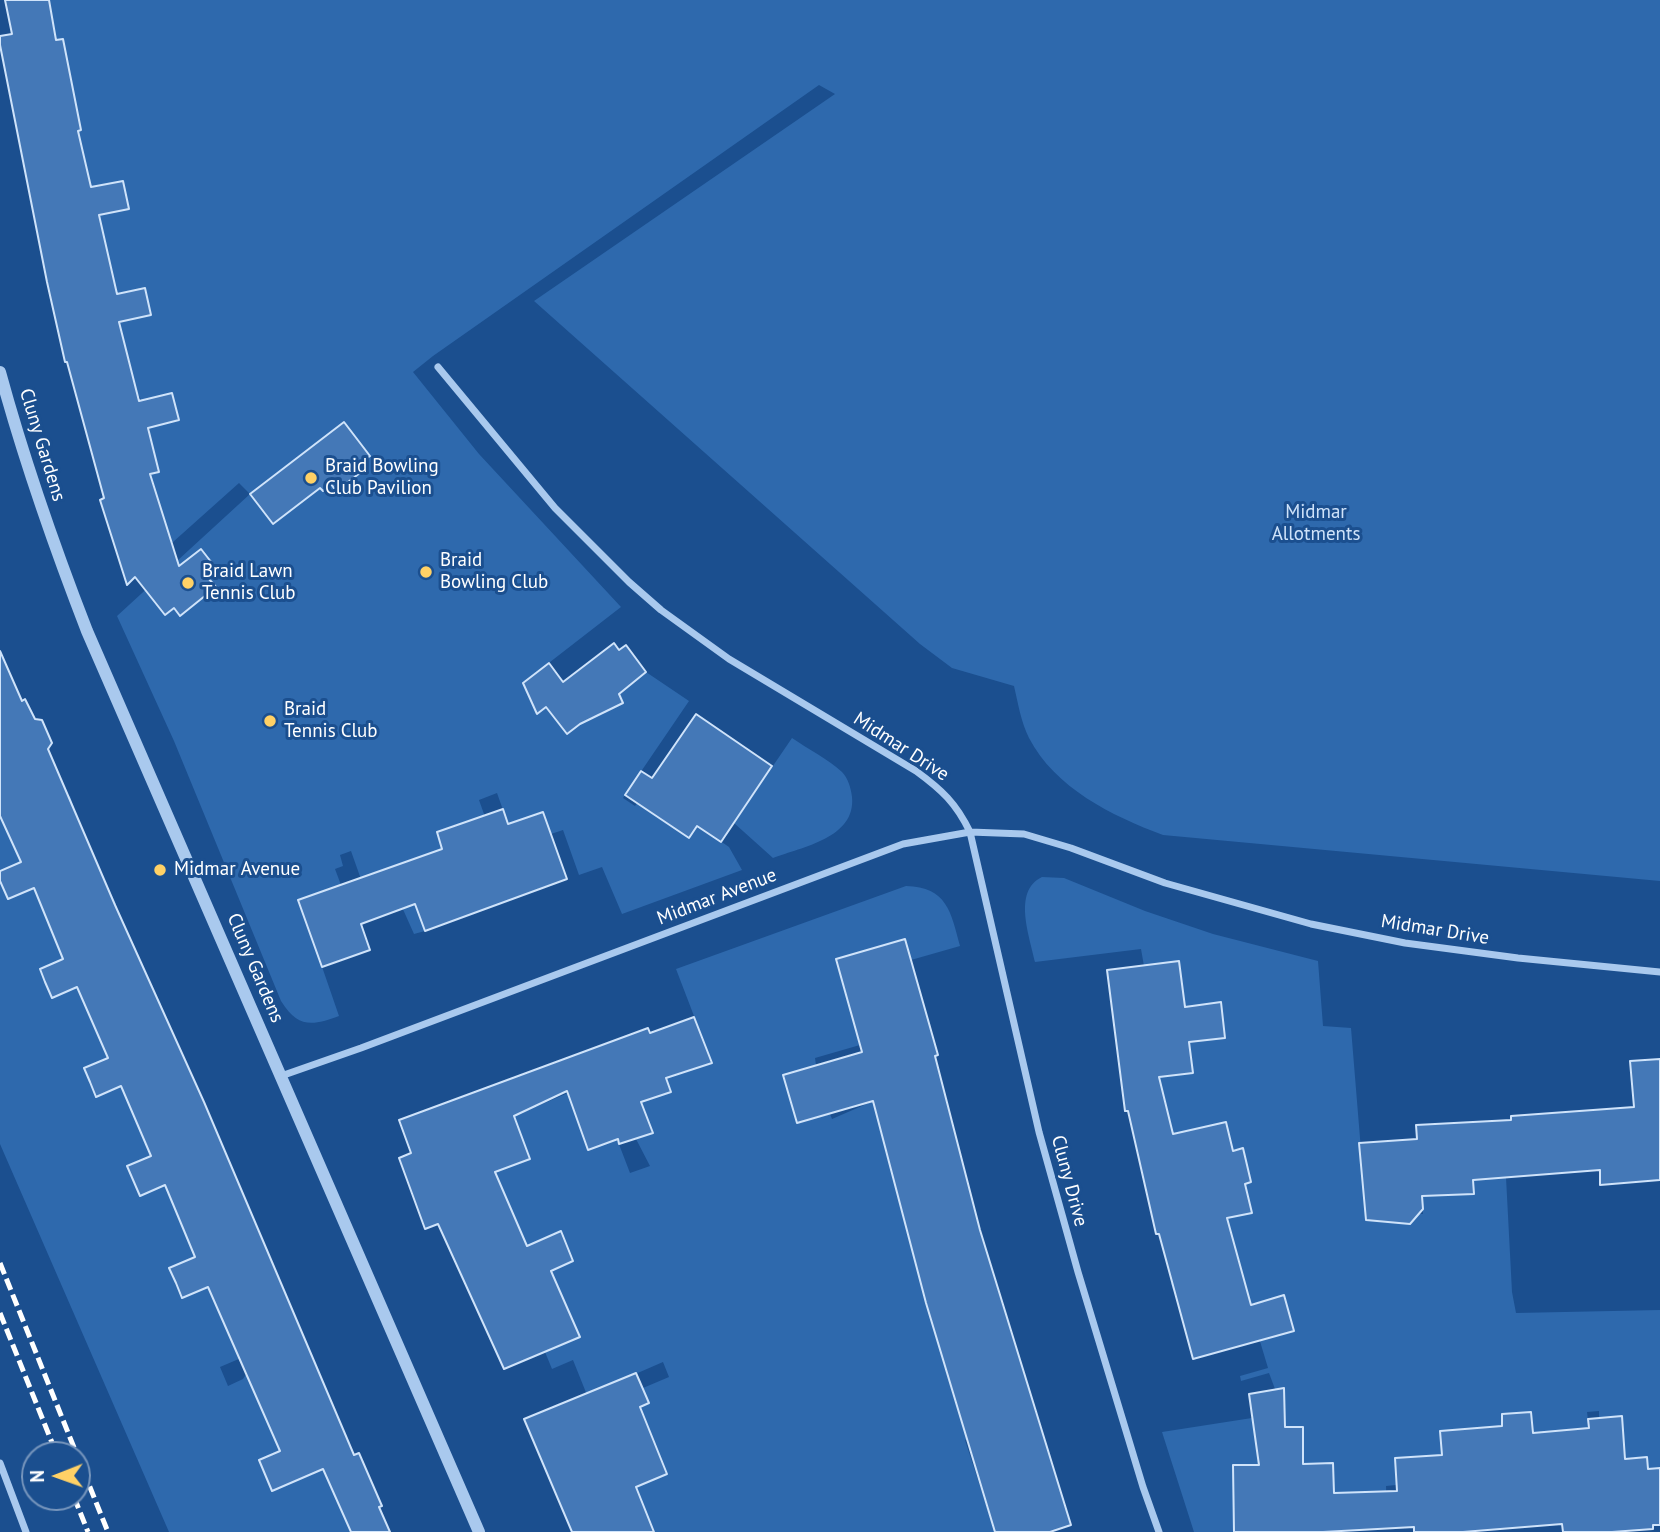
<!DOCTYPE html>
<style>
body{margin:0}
#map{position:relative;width:1660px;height:1532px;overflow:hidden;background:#1b4f8f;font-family:"PT Sans",sans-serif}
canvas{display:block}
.north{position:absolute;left:21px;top:1441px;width:70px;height:70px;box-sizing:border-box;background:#1b4f8f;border:2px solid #7695bc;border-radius:50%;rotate:269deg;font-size:19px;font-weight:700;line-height:28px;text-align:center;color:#fff}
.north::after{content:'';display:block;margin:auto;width:24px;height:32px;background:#ffd166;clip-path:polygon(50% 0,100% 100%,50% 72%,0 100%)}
</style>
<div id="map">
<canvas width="1660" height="1532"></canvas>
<div class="north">N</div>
</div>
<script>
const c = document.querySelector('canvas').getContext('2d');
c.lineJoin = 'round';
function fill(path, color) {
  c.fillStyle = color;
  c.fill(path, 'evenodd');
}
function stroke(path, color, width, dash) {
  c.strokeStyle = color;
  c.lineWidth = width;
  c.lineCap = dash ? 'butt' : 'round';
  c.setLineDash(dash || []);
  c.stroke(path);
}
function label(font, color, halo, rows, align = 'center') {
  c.font = font + ' "PT Sans",sans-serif';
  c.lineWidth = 6;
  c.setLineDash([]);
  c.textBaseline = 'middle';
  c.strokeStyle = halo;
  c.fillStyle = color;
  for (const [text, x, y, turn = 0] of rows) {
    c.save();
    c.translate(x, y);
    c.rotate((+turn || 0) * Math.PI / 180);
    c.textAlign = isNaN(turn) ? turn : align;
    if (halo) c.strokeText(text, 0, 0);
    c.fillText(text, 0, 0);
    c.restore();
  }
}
const green = new Path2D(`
 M 49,0 L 1660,0 L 1660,881 L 1163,835 C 1112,816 1055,788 1029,738 C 1021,722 1018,703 1014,686 L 952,668 L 920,644 L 534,301 L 835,94 L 819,85 L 433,356 L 413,372 L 479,454 L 621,607 L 523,683 L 537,714 L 546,707 L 567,734 L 596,712 L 598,715 L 623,703 L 619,694 L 646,672 L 689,701 L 623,798 L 635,806 L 654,779 L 689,837 L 705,815 L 703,829 L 729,847 L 742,870 L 622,914 L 602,867 L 579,875 L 563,830 L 551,834 L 508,824 L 497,793 L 479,800 L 514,898 L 507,901 L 497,877 L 456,826 L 437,832 L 442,849 L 401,864 L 425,931 L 414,934 L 389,878 L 375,919 L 351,851 L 340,855 L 343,866 L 335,869 L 341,885 L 299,900 L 339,1016 C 312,1026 298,1028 281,1001 L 174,741 L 117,616 L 250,494 L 239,483 L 154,559 L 169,534 L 153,483 L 131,490 L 128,480 L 159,472 L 150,438 L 150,427 L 179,419 L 172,393 L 142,401 L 137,393 L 119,322 L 151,315 L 145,288 L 110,295 L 105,242 L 102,243 L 97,216 L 128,209 L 123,181 L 91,187 L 84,159 L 45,138 L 81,130 L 63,39 L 30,46 Z
 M 792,738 C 808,749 828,759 842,772 C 848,778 851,788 852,797 C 856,838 802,847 773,858 L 734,823 Z
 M 70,796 L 74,808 L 12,835 L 23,864 L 0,871 L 0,816 L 4,824 Z
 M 1042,877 L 1064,878 L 1145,911 L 1213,934 L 1318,961 L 1323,1026 L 1351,1028 L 1365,1199 L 1410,1223 L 1417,1214 L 1423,1214 L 1422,1196 L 1473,1194 L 1470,1122 L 1503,1120 L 1512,1292 L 1516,1313 L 1660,1310 L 1660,1468 L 1656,1469 L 1659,1525 L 1653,1526 L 1647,1457 L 1617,1459 L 1621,1416 L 1599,1418 L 1599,1411 L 1587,1412 L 1589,1428 L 1537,1495 L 1531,1412 L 1502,1414 L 1505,1459 L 1440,1431 L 1442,1456 L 1395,1458 L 1396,1485 L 1386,1486 L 1387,1509 L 1364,1511 L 1362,1492 L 1347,1493 L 1348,1531 L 1335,1531 L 1333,1463 L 1301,1464 L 1303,1456 L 1302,1427 L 1267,1428 L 1270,1464 L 1233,1466 L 1234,1532 L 1194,1532 L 1162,1432 L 1284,1413 L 1269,1373 L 1241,1381 L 1240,1376 L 1268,1368 L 1259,1338 L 1268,1338 L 1294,1331 L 1284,1296 L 1259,1302 L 1251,1307 L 1241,1272 L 1173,1290 L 1171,1283 L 1206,1273 L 1223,1219 L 1251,1212 L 1245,1184 L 1251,1182 L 1243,1148 L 1215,1155 L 1221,1123 L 1139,1142 L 1122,1082 L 1193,1073 L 1189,1039 L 1196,1041 L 1225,1037 L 1221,1003 L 1191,1006 L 1185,1010 L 1144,966 L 1141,949 L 1035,962 C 1030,937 1012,891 1042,877 Z
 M 0,880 L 8,899 L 33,886 L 45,914 L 108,888 L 116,904 L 54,931 L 66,961 L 60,960 L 40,969 L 53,997 L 76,984 L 151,986 L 161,1004 L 98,1031 L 110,1060 L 104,1060 L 84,1068 L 96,1096 L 116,1088 L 120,1083 L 153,1158 L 147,1157 L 127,1166 L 140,1196 L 160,1187 L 164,1182 L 176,1210 L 239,1183 L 248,1205 L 196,1260 L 170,1268 L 182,1297 L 207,1284 L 220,1313 L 282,1286 L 302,1332 L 220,1367 L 228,1386 L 243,1379 L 247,1373 L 281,1454 L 259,1460 L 272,1490 L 294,1470 L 351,1447 L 354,1455 L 323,1469 L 346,1521 L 379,1507 L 384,1520 L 355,1532 L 169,1532 L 0,1144 Z
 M 906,886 C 947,887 951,912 960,946 L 911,960 L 904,940 L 836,959 L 860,1045 L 815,1058 L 816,1065 L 783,1075 L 797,1123 L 830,1114 L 832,1119 L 871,1102 L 941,1084 L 982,1249 L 986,1248 L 987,1252 L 923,1293 L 955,1401 L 1002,1428 L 965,1440 L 995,1532 L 654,1532 L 652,1527 L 596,1504 L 667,1474 L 610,1420 L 649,1403 L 643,1388 L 669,1377 L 663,1362 L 587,1395 L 573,1360 L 552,1369 L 545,1352 L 546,1274 L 573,1261 L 561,1232 L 532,1244 L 528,1248 L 475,1208 L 431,1227 L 419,1199 L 504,1152 L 509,1167 L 529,1160 L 514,1116 L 568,1093 L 588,1149 L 617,1139 L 630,1173 L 650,1166 L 636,1139 L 652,1132 L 639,1103 L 671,1091 L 659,1057 L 712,1063 L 676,969 Z`);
const building = new Path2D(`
 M 5,0 L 49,0 L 56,40 L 63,39 L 81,130 L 78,131 L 91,187 L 123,181 L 129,209 L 99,215 L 117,294 L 145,288 L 151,315 L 119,322 L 139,401 L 172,393 L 179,420 L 148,428 L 159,472 L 150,474 L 179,566 L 201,549 L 219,572 L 209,579 L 216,587 L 180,616 L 174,608 L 165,615 L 135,577 L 127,585 L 100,500 L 104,498 L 67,362 L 65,362 L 47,282 L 0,45 L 0,36 L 12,34 Z
 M 344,422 L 370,456 L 356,466 L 360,473 L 336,491 L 331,484 L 323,491 L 320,488 L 273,524 L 250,494 Z
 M 614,643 L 619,650 L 626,645 L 646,672 L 619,694 L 623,703 L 580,724 L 567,734 L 546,707 L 537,714 L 523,683 L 549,663 L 563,682 Z
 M 0,651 L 22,701 L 25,699 L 35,719 L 42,720 L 52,743 L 48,749 L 115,905 L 204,1102 L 354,1455 L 359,1453 L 382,1506 L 379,1507 L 390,1532 L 351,1532 L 323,1469 L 272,1491 L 259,1460 L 280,1451 L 208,1287 L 182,1298 L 176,1283 L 169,1268 L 195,1257 L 165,1185 L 140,1196 L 127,1166 L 151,1156 L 121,1086 L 96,1097 L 90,1082 L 84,1068 L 108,1058 L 77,987 L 52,998 L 45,982 L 40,969 L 63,959 L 34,888 L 8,899 L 0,881 L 0,871 L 21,862 L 0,816 Z
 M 696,714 L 772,766 L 721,842 L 697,826 L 689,838 L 625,795 L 641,771 L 652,778 Z
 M 503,809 L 508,824 L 543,812 L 567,879 L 425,931 L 415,904 L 361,924 L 370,950 L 322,967 L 298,900 L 442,849 L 437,832 Z
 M 905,939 L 938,1055 L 935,1056 L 980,1230 L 1071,1525 L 1050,1532 L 995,1532 L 926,1303 L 873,1101 L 797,1123 L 783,1075 L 862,1052 L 836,959 Z
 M 1179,961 L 1185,1007 L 1221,1002 L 1225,1038 L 1189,1042 L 1193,1073 L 1159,1077 L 1173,1134 L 1226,1122 L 1233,1151 L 1243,1148 L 1251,1182 L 1245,1184 L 1252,1213 L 1227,1218 L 1251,1305 L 1284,1295 L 1294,1331 L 1193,1359 L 1159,1234 L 1156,1234 L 1128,1111 L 1125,1111 L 1107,970 Z
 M 694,1017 L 712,1063 L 666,1078 L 671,1092 L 641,1102 L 653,1133 L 619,1144 L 618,1139 L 588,1150 L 567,1091 L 514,1116 L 530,1159 L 495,1172 L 527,1246 L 561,1231 L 573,1261 L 551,1271 L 580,1337 L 504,1369 L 438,1224 L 425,1229 L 399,1158 L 411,1153 L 399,1120 L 648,1028 L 650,1033 Z
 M 1660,1059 L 1660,1180 L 1600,1185 L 1600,1170 L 1473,1180 L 1474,1194 L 1422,1196 L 1423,1209 L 1410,1224 L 1366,1220 L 1359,1143 L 1417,1139 L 1416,1125 L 1511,1120 L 1511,1116 L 1634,1107 L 1630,1061 Z
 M 636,1373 L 649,1403 L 640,1407 L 667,1474 L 636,1487 L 654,1532 L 572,1532 L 524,1419 Z
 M 1284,1388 L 1285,1427 L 1303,1427 L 1303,1464 L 1333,1463 L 1334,1493 L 1397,1491 L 1395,1458 L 1442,1455 L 1440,1431 L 1502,1426 L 1502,1414 L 1531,1412 L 1533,1433 L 1589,1428 L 1588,1419 L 1622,1416 L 1625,1459 L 1647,1457 L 1648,1469 L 1660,1468 L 1660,1525 L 1653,1525 L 1653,1529 L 1612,1532 L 1563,1532 L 1562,1524 L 1463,1532 L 1414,1532 L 1414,1527 L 1323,1532 L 1234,1532 L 1233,1465 L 1259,1465 L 1249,1394 Z`);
const minor = new Path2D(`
 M 438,367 L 555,508 L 629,582 L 661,610 L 729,659 L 916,771 C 942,790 956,803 970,832 L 1039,1132 L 1078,1272 L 1143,1487 L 1159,1532
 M 281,1076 L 361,1048 L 903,844 L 970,832 L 1024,834 L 1071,848 L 1165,883 L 1311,924 L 1405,943 L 1518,958 L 1660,972
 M 0,1463 L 26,1532`);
const tertiary = new Path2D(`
 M 0,372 C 24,460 54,546 87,631 L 479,1532`);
const rail = new Path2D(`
 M 0,1263 L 77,1455
 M 0,1313 L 57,1455
 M 77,1455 L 108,1532
 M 74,1497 L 88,1532`);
const markers = [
 [311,478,7,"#ffd166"],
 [426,572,7,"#ffd166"],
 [188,583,7,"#ffd166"],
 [270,721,7,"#ffd166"],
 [160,870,7,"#ffd166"]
];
const streetNames = [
 ["Cluny Gardens",42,445,73],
 ["Midmar Drive",901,747,33],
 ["Midmar Avenue",717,897,-21],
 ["Midmar Drive",1435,930,9],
 ["Cluny Gardens",255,968,67],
 ["Cluny Drive",1069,1181,75]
];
const poiNames = [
 ["Braid Bowling",325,467],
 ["Club Pavilion",325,489],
 ["Braid",440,561],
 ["Bowling Club",440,583],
 ["Braid Lawn",202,572],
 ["Tennis Club",202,594],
 ["Braid",284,710],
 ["Tennis Club",284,732],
 ["Midmar Avenue",174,870]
];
const parkNames = [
 ["Midmar",1316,513],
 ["Allotments",1316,535]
];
fill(green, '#2e69ad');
fill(building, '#4478b7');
stroke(building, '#cfe3fa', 2);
stroke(minor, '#a9c9ee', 7);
stroke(tertiary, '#a9c9ee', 12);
stroke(rail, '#fff', 5, [12, 5]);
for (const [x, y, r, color] of markers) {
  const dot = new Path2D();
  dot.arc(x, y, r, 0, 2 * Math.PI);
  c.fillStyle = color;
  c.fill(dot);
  stroke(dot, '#1b4f8f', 2.5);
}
label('19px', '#fff', '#1b4f8f', streetNames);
label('19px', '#fff', '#1b4f8f', poiNames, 'left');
label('19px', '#cfe3fa', '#1b4f8f', parkNames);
</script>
